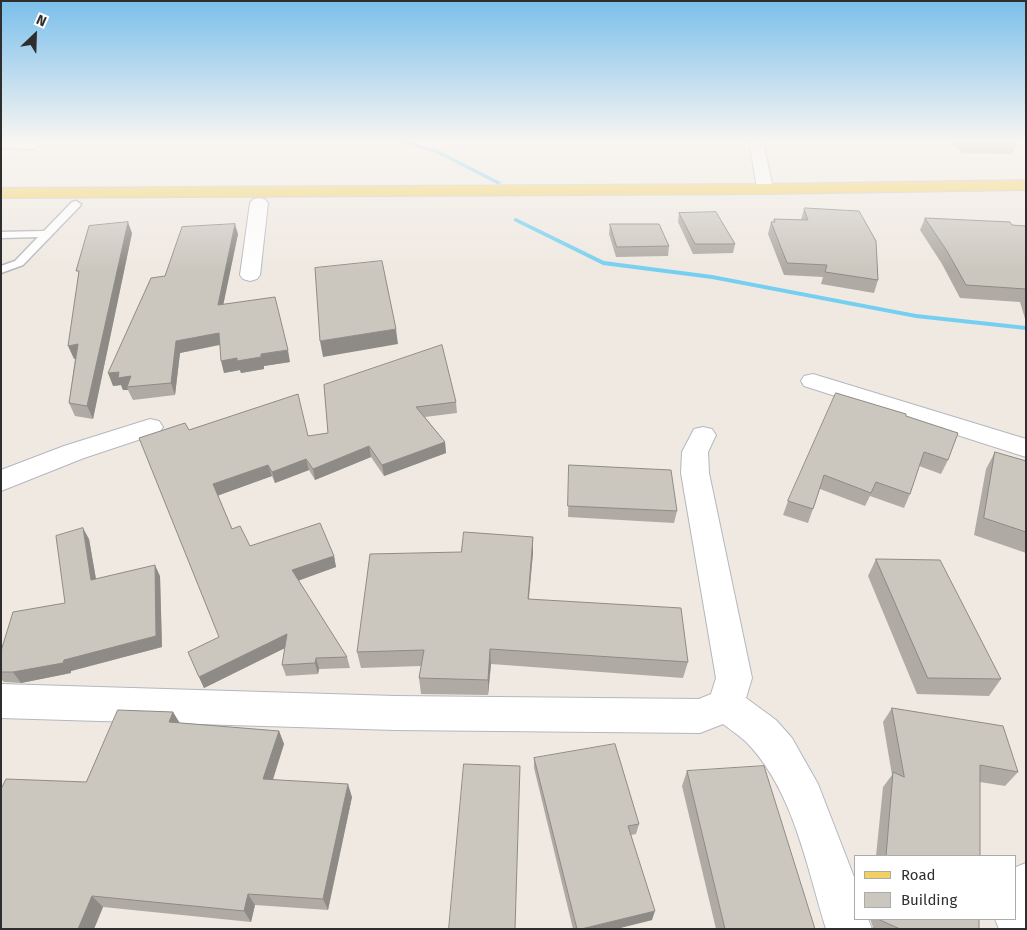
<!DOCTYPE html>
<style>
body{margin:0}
#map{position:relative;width:1027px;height:930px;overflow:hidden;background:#efe9e1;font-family:"Fira Sans",sans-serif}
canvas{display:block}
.frame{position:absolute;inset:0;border:2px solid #2e2e2e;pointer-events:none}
.legend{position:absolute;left:854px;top:855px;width:162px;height:65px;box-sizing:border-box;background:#fff;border:1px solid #ababab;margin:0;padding:6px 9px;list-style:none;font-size:15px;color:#2e2e2e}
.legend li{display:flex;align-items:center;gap:10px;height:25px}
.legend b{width:25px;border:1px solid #ababab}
.north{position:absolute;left:10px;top:10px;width:50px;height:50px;-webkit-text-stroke:4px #fff;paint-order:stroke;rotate:24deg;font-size:14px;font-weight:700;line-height:20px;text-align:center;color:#2e2e2e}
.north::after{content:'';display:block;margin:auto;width:18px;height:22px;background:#2e2e2e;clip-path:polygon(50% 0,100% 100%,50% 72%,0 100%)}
</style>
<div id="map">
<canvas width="1027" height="930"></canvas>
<div class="frame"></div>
<ul class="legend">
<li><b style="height:6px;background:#f2d163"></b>Road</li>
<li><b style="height:14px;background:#cbc7bf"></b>Building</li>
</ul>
<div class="north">N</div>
</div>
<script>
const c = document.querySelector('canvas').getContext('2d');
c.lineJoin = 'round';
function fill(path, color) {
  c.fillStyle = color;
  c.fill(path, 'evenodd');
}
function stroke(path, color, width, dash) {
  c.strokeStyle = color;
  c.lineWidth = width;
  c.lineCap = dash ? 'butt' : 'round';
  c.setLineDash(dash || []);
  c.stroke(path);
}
const stream = new Path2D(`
 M 394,140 L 403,140 L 440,151 L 502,183 L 497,184 L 436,153 Z
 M 516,218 L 604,261 L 712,275 L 916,314 L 1026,326 L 1026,330 L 916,318 L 712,279 L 603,265 L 514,221 L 514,219 Z`);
const lane = new Path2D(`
 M 1,142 L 34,143 L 38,146 L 34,149 L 1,148 Z
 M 76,201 L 81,204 L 80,206 L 23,265 L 1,273 L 1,266 L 15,261 L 38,237 L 1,238 L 1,232 L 44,231 L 72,202 Z`);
const street = new Path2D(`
 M 749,140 L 763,140 L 773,189 L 771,193 L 759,193 L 757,189 Z
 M 259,198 L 265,199 L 268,203 L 260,275 L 257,279 L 250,281 L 243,279 L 240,275 L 250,203 L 253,199 Z
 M 813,374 L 1026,439 L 1026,457 L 804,386 L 801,381 L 804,376 Z
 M 150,419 L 159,421 L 163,427 L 159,433 L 84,458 L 1,491 L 1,470 L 64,446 Z
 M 703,427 L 712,429 L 716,435 L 708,452 L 709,473 L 752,678 L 746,698 L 776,720 L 792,738 L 818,784 L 856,882 L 856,919 L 868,919 L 872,929 L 826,929 C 807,868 794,794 750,746 C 742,737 732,731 723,724 L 700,733 L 395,730 L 1,718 L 1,684 L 395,696 L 699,699 L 711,694 L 716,678 L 681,473 L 682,452 L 694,429 Z
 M 1026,863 L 1026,929 L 999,929 L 995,919 L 1016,919 L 1016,867 Z`);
const primary = new Path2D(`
 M 1026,180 L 1026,190 L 765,194 L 1,198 L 1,188 L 765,184 Z`);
const wall = new Path2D(`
 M 949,140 L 1010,140 L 1016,145 L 1012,154 L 962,153 Z
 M 804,209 L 878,280 L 874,293 L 821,284 L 823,277 L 784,275 L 768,234 L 771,222 L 773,222 L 774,219 L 801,220 Z
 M 679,213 L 735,244 L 733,253 L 693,254 L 678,222 Z
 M 925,218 L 1026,226 L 1026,322 L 1020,302 L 960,298 L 942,264 L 920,230 Z
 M 610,224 L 669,246 L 668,256 L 616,257 L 609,234 Z
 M 132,233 L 93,419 L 75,416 L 69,403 L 75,359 L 74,359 Z
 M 238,234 L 223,304 L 290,362 L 264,366 L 264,369 L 241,373 L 240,370 L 224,373 L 220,345 L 180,353 L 175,395 L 133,400 L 128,390 L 123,390 L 121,385 L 113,386 L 165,276 Z
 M 324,385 L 456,402 L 457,413 L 425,417 L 445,442 L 446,453 L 384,476 L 371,457 L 315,480 L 309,470 L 275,483 L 272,476 L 218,495 L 232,529 L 250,546 L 334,556 L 336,567 L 298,580 L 347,657 L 350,668 L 319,669 L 318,674 L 286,676 L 282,665 L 285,648 L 204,688 L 199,677 L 219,637 L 189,430 L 308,436 L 328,433 Z
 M 906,416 L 948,460 L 941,474 L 919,466 L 910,494 L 904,508 L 870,496 L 865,506 L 820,489 L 808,523 L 783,515 L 788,501 Z
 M 995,452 L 1026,461 L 1026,553 L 974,535 L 986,469 Z
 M 569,465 L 677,511 L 674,523 L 568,517 Z
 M 533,537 L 533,553 L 529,599 L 688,662 L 683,678 L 491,664 L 488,695 L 421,694 L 419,678 L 421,666 L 361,668 L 357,652 L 461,552 Z
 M 89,539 L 96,579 L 160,576 L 162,647 L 71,671 L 71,673 L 21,683 L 4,682 L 1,679 L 1,651 L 65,603 Z
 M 876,559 L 1001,679 L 989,696 L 917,694 L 868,576 Z
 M 892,708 L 1018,772 L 1005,786 L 980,782 L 980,856 L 876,856 L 883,787 L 892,775 L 883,722 Z
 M 173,712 L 179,723 L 279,731 L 284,744 L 273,779 L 352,797 L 328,910 L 255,905 L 251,922 L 103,907 L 94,929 L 1,929 L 86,782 Z
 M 534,758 L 639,824 L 636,834 L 631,835 L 652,920 L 616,929 L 573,929 L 534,768 Z
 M 687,771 L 815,929 L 716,929 L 682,786 Z
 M 870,919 L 979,919 L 979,929 L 871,929 L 873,927 Z`);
const shadedWall = new Path2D(`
 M 128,222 L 132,233 L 93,419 L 87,406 Z
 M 235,224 L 238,234 L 221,316 L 218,305 Z
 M 396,329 L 398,344 L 323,357 L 320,341 Z
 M 219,333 L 223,344 L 180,353 L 175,395 L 171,383 L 176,341 Z
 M 78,344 L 83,357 L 74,359 L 68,346 Z
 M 288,350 L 290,362 L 264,366 L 264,369 L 241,373 L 240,370 L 224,373 L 221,361 Z
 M 119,372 L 131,376 L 127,387 L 128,390 L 123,390 L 121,385 L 113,386 L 108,373 Z
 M 445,442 L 446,453 L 384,476 L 382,465 Z
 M 369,446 L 371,457 L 315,480 L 313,469 Z
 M 306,459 L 309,470 L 275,483 L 272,472 Z
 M 268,465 L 272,476 L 217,496 L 213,484 Z
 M 83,528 L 89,539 L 98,591 L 91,580 Z
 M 533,537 L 533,553 L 527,614 L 528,599 Z
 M 334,556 L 336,567 L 295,582 L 292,570 Z
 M 155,565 L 160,576 L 162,647 L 71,671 L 71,673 L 21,683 L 13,672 L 64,660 Z
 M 287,634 L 291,645 L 204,688 L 199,677 Z
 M 490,649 L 491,664 L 488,695 L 488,680 Z
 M 316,658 L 319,669 L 318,674 L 315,663 Z
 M 173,712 L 181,725 L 169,722 Z
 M 279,731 L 284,744 L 269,792 L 263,779 Z
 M 348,784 L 352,797 L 328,910 L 323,899 Z
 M 248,894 L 255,905 L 251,922 L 244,911 Z
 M 92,896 L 103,907 L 94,929 L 78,929 Z
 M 655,911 L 652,920 L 616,929 L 581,929 Z`);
const building = new Path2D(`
 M 961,140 L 1010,140 L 1016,145 L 965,144 Z
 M 805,208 L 859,211 L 876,241 L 878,280 L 825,272 L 827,265 L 787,263 L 771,222 L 775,222 L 774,219 L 808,220 L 804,209 Z
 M 716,212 L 735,244 L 695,244 L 679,213 Z
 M 925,218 L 1010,222 L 1012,225 L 1026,226 L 1026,289 L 966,285 L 947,251 Z
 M 128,222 L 87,406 L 69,403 L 78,344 L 68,346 L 79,271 L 76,271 L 89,226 Z
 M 235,224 L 218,305 L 275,297 L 288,350 L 261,354 L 261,357 L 237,361 L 237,358 L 221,361 L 219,333 L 176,341 L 171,383 L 127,387 L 131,376 L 118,378 L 119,372 L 108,373 L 151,278 L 165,276 L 182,227 Z
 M 610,224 L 659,224 L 669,246 L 617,247 Z
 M 382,261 L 396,329 L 320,341 L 315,268 Z
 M 442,345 L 456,402 L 416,407 L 445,442 L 382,465 L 369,446 L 313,469 L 306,459 L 272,472 L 268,465 L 213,484 L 232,529 L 240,526 L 250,546 L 320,523 L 334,556 L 292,570 L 347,657 L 316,658 L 315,663 L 282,665 L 287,634 L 199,677 L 188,652 L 219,637 L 139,438 L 185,423 L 189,430 L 298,394 L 308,436 L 328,433 L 324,385 Z
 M 836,393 L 906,414 L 906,416 L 958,433 L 948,460 L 924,452 L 910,494 L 876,482 L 871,493 L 824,475 L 813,509 L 788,501 Z
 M 995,452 L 1026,461 L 1026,532 L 984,518 Z
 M 569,465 L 671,470 L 677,511 L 568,506 Z
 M 83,528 L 91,580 L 155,565 L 156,636 L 64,660 L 63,663 L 13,672 L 1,672 L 1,651 L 13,612 L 65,603 L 56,536 Z
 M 464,532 L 533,537 L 528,599 L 681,608 L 688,662 L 490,649 L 488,680 L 419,678 L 424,650 L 357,652 L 370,554 L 461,552 Z
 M 876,559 L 940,560 L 1001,679 L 928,678 Z
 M 892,708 L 1003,726 L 1018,772 L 980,765 L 980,856 L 886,856 L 893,772 L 904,777 Z
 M 118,710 L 173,712 L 169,722 L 279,731 L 263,779 L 348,784 L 323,899 L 248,894 L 244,911 L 92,896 L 78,929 L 1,929 L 1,789 L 6,779 L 86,782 Z
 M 615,744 L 639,824 L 628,826 L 655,911 L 581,929 L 577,929 L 534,758 Z
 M 464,764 L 520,766 L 515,929 L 449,929 Z
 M 764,766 L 815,929 L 725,929 L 687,771 Z
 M 881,919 L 979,919 L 979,929 L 900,929 L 880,920 Z`);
fill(stream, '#75cff0');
stroke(lane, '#b4b7c1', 3);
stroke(street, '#b4b7c1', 2);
stroke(primary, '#c9c9c9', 2);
fill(lane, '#fff');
fill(street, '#fff');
fill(primary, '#f2d163');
fill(wall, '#afaba4');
fill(shadedWall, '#8e8b86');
fill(building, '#cbc7bf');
stroke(building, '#8e8b86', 1);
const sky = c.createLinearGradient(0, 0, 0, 271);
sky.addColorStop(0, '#7abfeb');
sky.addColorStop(0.52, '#f8f5f2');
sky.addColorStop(1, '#f8f5f200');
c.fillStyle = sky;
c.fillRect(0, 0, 1027, 271);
</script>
